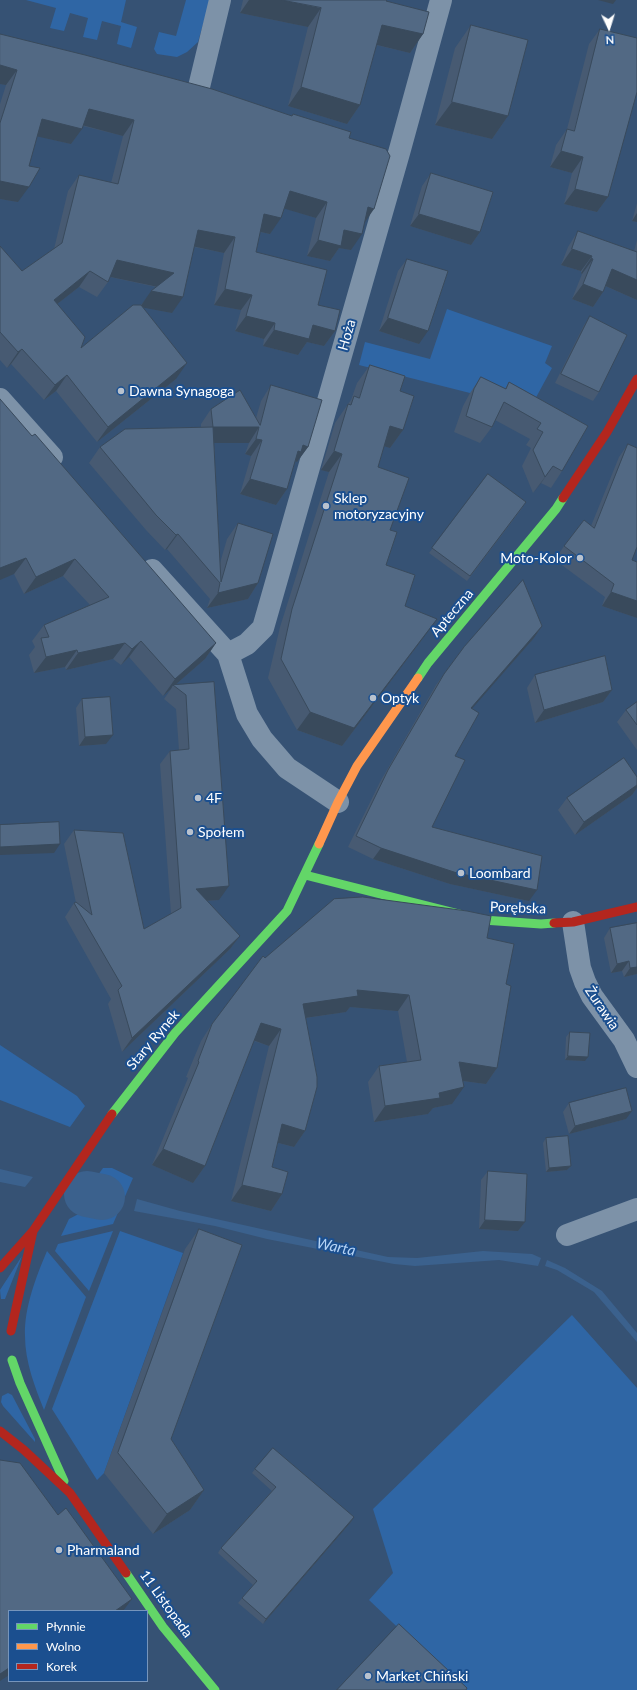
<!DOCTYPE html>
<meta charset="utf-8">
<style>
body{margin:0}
#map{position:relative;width:637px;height:1690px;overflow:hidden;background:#365274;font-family:Lato,sans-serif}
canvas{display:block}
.legend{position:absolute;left:8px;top:1610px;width:140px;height:72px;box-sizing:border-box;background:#1b4f8f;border:1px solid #7695bc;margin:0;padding:5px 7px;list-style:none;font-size:12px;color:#fff}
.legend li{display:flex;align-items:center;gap:8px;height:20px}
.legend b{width:20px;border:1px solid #7695bc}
.north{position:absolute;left:589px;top:8px;width:40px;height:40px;-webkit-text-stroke:3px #1b4f8f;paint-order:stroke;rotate:176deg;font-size:11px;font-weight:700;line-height:16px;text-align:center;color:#fff}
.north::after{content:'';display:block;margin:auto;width:14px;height:18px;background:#fff;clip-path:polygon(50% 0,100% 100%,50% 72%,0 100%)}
</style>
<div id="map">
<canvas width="637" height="1690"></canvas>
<ul class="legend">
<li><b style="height:5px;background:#63d668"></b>Płynnie</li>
<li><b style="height:5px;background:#ff974d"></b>Wolno</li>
<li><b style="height:5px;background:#b3261e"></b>Korek</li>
</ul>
<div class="north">N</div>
</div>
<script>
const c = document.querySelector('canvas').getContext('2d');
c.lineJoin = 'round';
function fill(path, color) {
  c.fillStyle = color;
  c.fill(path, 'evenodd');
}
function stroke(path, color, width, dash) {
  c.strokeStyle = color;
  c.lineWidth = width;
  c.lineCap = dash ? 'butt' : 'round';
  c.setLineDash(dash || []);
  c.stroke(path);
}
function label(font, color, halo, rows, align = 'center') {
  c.font = font + ' Lato,sans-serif';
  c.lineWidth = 4;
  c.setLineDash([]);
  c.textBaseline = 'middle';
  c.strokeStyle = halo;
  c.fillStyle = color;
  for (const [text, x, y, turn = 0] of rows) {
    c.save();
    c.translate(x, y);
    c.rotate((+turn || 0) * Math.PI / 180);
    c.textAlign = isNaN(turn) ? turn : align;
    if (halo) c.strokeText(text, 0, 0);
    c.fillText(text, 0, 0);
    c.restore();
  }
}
const green = new Path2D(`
 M 26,0 L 126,0 L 121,22 L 137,27 L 131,48 L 117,44 L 121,26 L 102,21 L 97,40 L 83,37 L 88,18 L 70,13 L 64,31 L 50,28 L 56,8 Z
 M 186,0 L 210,0 L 198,42 L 187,52 L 177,57 L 157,54 L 154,49 L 159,32 L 176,36 Z
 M 447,309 L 552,346 L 545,363 L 552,368 L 527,414 L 494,405 L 470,393 L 359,365 L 365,342 L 430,359 Z
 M 0,1045 L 77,1096 L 85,1106 L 70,1127 L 0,1100 Z
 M 103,1168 L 112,1168 L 133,1178 L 113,1224 L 61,1236 L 69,1219 L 94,1206 L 101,1192 L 95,1185 L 98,1175 Z
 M 113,1231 L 89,1291 L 55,1251 L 58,1244 Z
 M 120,1231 L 183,1253 L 104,1473 L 97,1480 L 52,1409 Z
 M 47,1251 L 86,1297 L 44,1410 C 35,1387 25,1362 25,1336 C 24,1308 36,1277 47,1251 Z
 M 22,1256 L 5,1299 L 1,1299 L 0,1290 Z
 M 572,1315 L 637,1388 L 637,1690 L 463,1690 L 369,1600 L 393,1573 L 373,1509 Z
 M 8,1393 L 12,1395 L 35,1439 L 35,1442 L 3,1406 L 1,1402 L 2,1396 Z`);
const water = new Path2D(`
 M 0,1169 L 33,1177 L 25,1187 L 0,1182 Z
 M 137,1199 L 180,1211 L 388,1257 L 417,1258 L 483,1251 L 532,1254 L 541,1258 L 538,1266 L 499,1260 L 415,1266 L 394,1264 L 267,1239 L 215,1226 L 134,1211 Z
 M 547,1260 L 565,1268 L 602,1291 L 637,1333 L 637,1342 L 594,1292 L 557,1270 L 545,1266 Z`);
const river = new Path2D(`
 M 87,1194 L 102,1197`);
const street = new Path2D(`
 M 198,91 L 220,0
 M 0,399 L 52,457
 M 152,570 L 228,654 L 247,714 L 262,739 L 287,768 L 338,802
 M 228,654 L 247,644 L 263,628 L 399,153 L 441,0
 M 573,922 L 580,968 L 585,982 L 592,996 L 624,1040 L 637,1067
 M 567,1235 L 637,1209`);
const fast = new Path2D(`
 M 418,678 L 428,663 L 556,509 L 563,498
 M 305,875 L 483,920 L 541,924 L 554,923
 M 112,1114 L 175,1033 L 287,911 L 319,844
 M 12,1360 L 20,1383 L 64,1481
 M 126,1573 L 163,1627 L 215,1690`);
const slow = new Path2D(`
 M 319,844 L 338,802 L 357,766 L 418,678`);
const jam = new Path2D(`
 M 563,498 L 607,432 L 637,379
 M 554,923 L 573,922 L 637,907
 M 0,1268 L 33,1231 L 112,1114
 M 11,1331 L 33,1231
 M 0,1431 L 24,1450 L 70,1493 L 126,1573`);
const wall = new Path2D(`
 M 243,0 L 387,0 L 386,1 L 423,34 L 410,53 L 376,45 L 360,105 L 347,124 L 288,106 L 308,27 L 240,13 Z
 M 471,25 L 508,116 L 492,139 L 435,125 L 455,48 Z
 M 600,29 L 608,197 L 597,212 L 564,204 L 572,173 L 550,167 L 556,145 L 567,129 L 589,44 Z
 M 0,34 L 292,116 L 293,114 L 349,138 L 365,222 L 351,250 L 339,248 L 330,261 L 307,256 L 316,218 L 284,208 L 270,234 L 260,232 L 256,252 L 318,305 L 335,331 L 324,346 L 307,342 L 298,355 L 263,346 L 264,339 L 235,331 L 241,310 L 214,305 L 224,253 L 194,247 L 172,313 L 142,307 L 176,379 L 97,442 L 56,391 L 44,400 L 11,364 L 7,368 L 0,360 L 0,246 L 22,271 L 54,249 L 68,191 L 79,175 L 111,183 L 123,136 L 83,126 L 71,144 L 37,136 L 18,202 L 0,199 L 0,104 L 6,85 L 0,84 ZM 110,277 L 156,287 L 141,305 L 81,348 L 57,304 L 79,287 L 97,297 L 108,282 Z
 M 431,173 L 480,232 L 471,245 L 410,226 L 422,186 Z
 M 637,203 L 637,222 L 632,221 Z
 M 578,231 L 634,251 L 637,240 L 637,300 L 605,286 L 603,292 L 593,307 L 572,299 L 582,274 L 581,273 L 581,271 L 561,265 L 568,247 Z
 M 407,259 L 419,344 L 379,331 L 398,271 Z
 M 590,316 L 599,392 L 593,401 L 555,383 L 584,325 Z
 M 370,365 L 400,391 L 403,430 L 390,448 L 384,446 L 378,467 L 390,530 L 386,565 L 405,606 L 424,637 L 342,746 L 297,730 L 268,678 L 280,627 L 329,472 L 321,470 L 335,423 L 348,404 L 351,400 L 357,383 Z
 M 481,377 L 505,389 L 509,382 L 588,426 L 562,471 L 551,488 L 541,483 L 533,493 L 522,466 L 531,448 L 526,445 L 530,439 L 495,420 L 492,427 L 480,443 L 454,432 L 463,406 L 470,393 Z
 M 271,385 L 308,447 L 297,462 L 295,461 L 287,489 L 276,505 L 240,494 L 251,456 L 245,454 L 249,443 L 214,443 L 220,563 L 227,539 L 238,523 L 258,583 L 248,599 L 207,608 L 210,599 L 167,549 L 165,550 L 146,530 L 89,463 L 100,447 L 201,428 L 201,424 L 211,409 L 256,418 L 261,401 Z
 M 32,436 L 216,643 L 205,659 L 175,685 L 214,682 L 219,900 L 207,901 L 240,936 L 230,949 L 122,1052 L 108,1004 L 111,999 L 65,917 L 74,903 L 76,903 L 64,844 L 74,830 L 144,929 L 171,914 L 160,764 L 170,751 L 179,750 L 176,709 L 164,699 L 171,689 L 163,696 L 129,657 L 121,665 L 113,659 L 66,670 L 65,667 L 34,673 L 29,655 L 35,647 L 32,641 L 44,625 L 90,605 L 63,576 L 24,594 L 14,574 Z
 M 628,444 L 632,560 L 637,562 L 637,618 L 602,606 L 605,597 L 555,560 L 564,546 L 591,526 L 619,457 Z
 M 488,474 L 523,507 L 467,581 L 429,553 Z
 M 542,626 L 534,638 L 472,708 L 455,756 L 432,827 L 529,901 L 450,884 L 373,859 L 348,847 L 380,782 L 436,685 L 444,674 Z
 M 535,675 L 612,690 L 603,702 L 535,723 L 527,688 Z
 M 82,699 L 106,744 L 79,746 L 76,708 Z
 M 637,702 L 637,750 L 617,722 L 626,710 Z
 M 637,777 L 637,788 L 632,795 L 575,835 L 558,810 L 567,798 Z
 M 610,928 L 637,974 L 624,977 L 622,971 L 611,973 L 604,938 Z
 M 487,938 L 506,984 L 497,1068 L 486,1084 L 462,1081 L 452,1104 L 433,1108 L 428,1114 L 374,1122 L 368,1082 L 379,1066 L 407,1062 L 398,1011 L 350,1007 L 346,1012 L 306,1018 L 305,1131 L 294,1147 L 278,1143 L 272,1167 L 282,1194 L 271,1211 L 231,1201 L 269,1046 L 254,1041 L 205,1166 L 193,1183 L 152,1165 L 188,1078 L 186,1077 L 201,1041 L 212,1024 L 265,958 Z
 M 570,1032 L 585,1061 L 565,1060 L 566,1037 Z
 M 569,1103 L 626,1119 L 569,1134 L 563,1112 Z
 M 546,1138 L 571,1166 L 567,1170 L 546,1172 L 543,1143 Z
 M 488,1171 L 525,1222 L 518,1231 L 479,1229 L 481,1180 Z
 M 199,1229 L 171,1439 L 204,1490 L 190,1510 L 153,1534 L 104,1473 L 185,1249 Z
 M 255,1469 L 354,1517 L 351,1522 L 263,1624 L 238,1603 L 253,1585 L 218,1553 L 221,1548 L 272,1491 L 252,1473 Z`);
const shadedWall = new Path2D(`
 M 249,0 L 282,0 L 321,8 L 308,27 L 240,13 Z
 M 598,0 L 616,0 L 613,4 Z
 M 382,25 L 423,34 L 410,53 L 369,43 Z
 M 0,65 L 17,70 L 6,85 L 0,84 Z
 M 301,87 L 360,105 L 347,124 L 288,106 Z
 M 452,102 L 508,116 L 492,139 L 435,125 Z
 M 89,109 L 134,120 L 123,136 L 78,124 Z
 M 42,119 L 82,129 L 71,144 L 31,135 Z
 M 561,151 L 583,157 L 572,173 L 550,167 Z
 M 0,181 L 29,187 L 18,202 L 0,199 Z
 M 575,189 L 608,197 L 597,212 L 564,204 Z
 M 290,191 L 327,202 L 316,218 L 279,207 Z
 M 368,207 L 374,209 L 363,225 Z
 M 637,213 L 637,222 L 632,221 Z
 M 264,214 L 281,218 L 270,234 L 252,230 Z
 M 419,214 L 480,232 L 471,245 L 410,226 Z
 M 198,230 L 235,237 L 224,253 L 187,245 Z
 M 344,230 L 362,234 L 351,250 L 339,248 L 330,261 L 307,256 L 318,240 Z
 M 572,249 L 592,256 L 581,271 L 561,265 Z
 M 591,258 L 593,259 L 582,274 L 581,273 Z
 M 117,260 L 174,273 L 163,288 L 106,276 Z
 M 612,269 L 637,280 L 637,300 L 601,284 Z
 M 90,271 L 79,287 L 43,315 L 54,300 Z
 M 583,284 L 603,292 L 593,307 L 572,299 Z
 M 225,289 L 252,295 L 241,310 L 214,305 Z
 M 151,291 L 183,297 L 172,313 L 140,307 Z
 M 246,316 L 275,323 L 264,339 L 235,331 Z
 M 388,318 L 428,331 L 419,344 L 379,331 Z
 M 313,325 L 335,331 L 324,346 L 307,342 L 298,355 L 263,346 L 274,330 Z
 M 22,349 L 11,364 L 7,368 L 18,352 Z
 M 187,363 L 176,379 L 97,442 L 108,427 Z
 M 67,375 L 56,391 L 44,400 L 55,385 Z
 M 390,426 L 403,430 L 390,448 L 377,444 Z
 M 213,427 L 259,427 L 249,443 L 202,443 Z
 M 256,439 L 262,440 L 251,456 L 245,454 Z
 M 303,445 L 308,447 L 297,462 L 295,461 L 298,451 Z
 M 334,451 L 342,454 L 329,472 L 321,470 Z
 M 553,466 L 541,483 L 533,493 L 545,477 Z
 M 250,479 L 287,489 L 276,505 L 240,494 Z
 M 178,534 L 167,549 L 165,550 L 176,535 Z
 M 26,558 L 14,574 L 0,580 L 0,568 Z
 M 75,559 L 63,576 L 24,594 L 36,577 Z
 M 258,583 L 248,599 L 207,608 L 218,593 Z
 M 611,592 L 637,601 L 637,618 L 602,606 Z
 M 437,619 L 424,637 L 342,746 L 297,730 L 310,712 Z
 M 542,626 L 534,638 L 463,719 L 471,708 Z
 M 141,641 L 129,657 L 121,665 L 132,649 Z
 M 125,643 L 113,659 L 66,670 L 78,653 Z
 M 216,643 L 205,659 L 174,686 L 173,685 L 171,689 L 163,696 L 175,679 Z
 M 77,650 L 65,667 L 34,673 L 46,657 Z
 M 612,690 L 603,702 L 535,723 L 544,710 Z
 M 113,735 L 106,744 L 79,746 L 85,737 Z
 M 637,785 L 637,788 L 632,795 L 575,835 L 584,822 Z
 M 60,844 L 54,853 L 0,855 L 0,847 Z
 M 381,848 L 537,890 L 529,901 L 450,884 L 373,859 Z
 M 229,886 L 219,900 L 186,902 L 196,889 Z
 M 240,936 L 230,949 L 122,1052 L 132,1038 Z
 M 629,961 L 622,971 L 611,973 L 617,964 Z
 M 637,967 L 637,974 L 624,977 L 630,968 Z
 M 357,990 L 409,995 L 398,1011 L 350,1007 L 346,1012 L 291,1020 L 303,1004 Z
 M 261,1023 L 281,1029 L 269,1046 L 250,1039 Z
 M 568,1056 L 588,1057 L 585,1061 L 565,1060 Z
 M 459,1062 L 497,1068 L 486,1084 L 448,1079 Z
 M 464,1087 L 452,1104 L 433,1108 L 428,1114 L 374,1122 L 385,1106 L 439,1093 Z
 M 632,1111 L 626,1119 L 569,1134 L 575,1126 Z
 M 282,1124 L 305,1131 L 294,1147 L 271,1141 Z
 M 163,1149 L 205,1166 L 193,1183 L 152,1165 Z
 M 571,1166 L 567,1170 L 546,1172 L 549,1168 Z
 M 242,1185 L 282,1194 L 271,1211 L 231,1201 Z
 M 485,1220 L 525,1222 L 518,1231 L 479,1229 Z
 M 204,1490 L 190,1510 L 153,1534 L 167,1514 Z
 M 354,1517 L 351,1522 L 263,1624 L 266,1619 Z
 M 132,1599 L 123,1611 L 115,1611 Z
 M 9,1668 L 9,1675 L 0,1681 L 0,1674 Z`);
const building = new Path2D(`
 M 282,0 L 387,0 L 386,1 L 429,12 L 423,34 L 382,25 L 360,105 L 301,87 L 321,8 Z
 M 471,25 L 528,40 L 508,116 L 452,102 Z
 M 600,29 L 637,38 L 637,92 L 608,197 L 575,189 L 583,157 L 561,151 L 567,129 L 574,131 Z
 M 0,34 L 85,55 L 212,89 L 292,116 L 293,114 L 351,132 L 349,138 L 386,149 L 390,156 L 374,209 L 368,207 L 362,234 L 344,230 L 341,246 L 318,240 L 327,202 L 290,191 L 281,218 L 264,214 L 256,252 L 327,270 L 318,305 L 340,310 L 335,331 L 313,325 L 309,339 L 274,330 L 275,323 L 246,316 L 252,295 L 225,289 L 235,237 L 198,230 L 183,297 L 151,291 L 174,273 L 117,260 L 108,282 L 90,271 L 54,300 L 85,337 L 81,348 L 133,305 L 141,305 L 187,363 L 108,427 L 67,375 L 55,385 L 22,349 L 18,352 L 0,332 L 0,246 L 22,271 L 62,243 L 79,175 L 118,184 L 134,120 L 89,109 L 82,129 L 42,119 L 29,166 L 40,168 L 29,187 L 0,181 L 0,123 L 17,70 L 0,65 Z
 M 431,173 L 493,192 L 480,232 L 419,214 Z
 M 578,231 L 637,252 L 637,280 L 612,269 L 603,292 L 583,284 L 593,259 L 591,258 L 592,256 L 572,249 Z
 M 407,259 L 448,271 L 428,331 L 388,318 Z
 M 590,316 L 627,335 L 599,392 L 561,374 Z
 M 370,365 L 405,376 L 400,391 L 414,396 L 403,430 L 390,426 L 378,467 L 409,478 L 390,530 L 397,532 L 386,565 L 415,575 L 405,606 L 437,619 L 354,728 L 310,712 L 281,659 L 292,609 L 342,454 L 334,451 L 348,404 L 351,405 L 354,396 L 359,398 Z
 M 481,377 L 506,389 L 509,382 L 588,426 L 562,471 L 553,466 L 545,477 L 533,450 L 543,432 L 537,429 L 541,423 L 504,402 L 492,427 L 466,416 L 474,389 Z
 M 271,385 L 322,400 L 308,447 L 303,445 L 301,452 L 298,451 L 287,489 L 250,479 L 262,440 L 256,439 L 259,427 L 213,427 L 221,582 L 238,523 L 273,534 L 258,583 L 218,593 L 220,583 L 178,534 L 176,535 L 156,515 L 100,447 L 125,429 L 213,427 L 211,409 L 240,390 L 260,425 Z
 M 0,399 L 32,436 L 35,434 L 216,643 L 175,679 L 141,641 L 132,649 L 125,643 L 78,653 L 77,650 L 46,657 L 41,638 L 49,637 L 44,625 L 109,597 L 75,559 L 36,577 L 26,558 L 0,568 Z
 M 628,444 L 637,448 L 637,547 L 632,560 L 637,562 L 637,601 L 611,592 L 614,584 L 564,546 L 584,520 L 594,528 Z
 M 488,474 L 526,502 L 470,576 L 432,548 Z
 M 523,580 L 542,626 L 471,708 L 479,713 L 455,756 L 465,760 L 432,827 L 542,856 L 537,890 L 457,873 L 381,848 L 356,836 L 388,770 L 444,674 L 464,647 Z
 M 605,656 L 612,690 L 544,710 L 535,675 Z
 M 214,682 L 229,886 L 196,889 L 240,936 L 132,1038 L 118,990 L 122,986 L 74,903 L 76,902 L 92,915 L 74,830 L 123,833 L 144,929 L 181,908 L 170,751 L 189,749 L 186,695 L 173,685 Z
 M 110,697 L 113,735 L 85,737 L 82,699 Z
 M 637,702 L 637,725 L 626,710 Z
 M 624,758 L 637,777 L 637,785 L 584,822 L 567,798 Z
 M 59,822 L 60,844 L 0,847 L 0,825 Z
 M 363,897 L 467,911 L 491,916 L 487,938 L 514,944 L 506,984 L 511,986 L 497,1068 L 459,1062 L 464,1087 L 439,1093 L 440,1098 L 385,1106 L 379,1066 L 421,1060 L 409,995 L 357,990 L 358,996 L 303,1004 L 317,1077 L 317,1087 L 305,1131 L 282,1124 L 272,1167 L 288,1172 L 282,1194 L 242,1185 L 281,1029 L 261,1023 L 205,1166 L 163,1149 L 199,1062 L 198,1061 L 212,1024 L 263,956 L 265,958 L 334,899 Z
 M 637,923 L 637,967 L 630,968 L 629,961 L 617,964 L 610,928 Z
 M 570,1032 L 590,1033 L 588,1057 L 568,1056 Z
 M 626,1088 L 632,1111 L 575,1126 L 569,1103 Z
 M 568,1136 L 571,1166 L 549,1168 L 546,1138 Z
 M 488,1171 L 527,1174 L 525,1222 L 485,1220 Z
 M 199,1229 L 242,1245 L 171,1439 L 204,1490 L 167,1514 L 118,1453 Z
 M 273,1448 L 354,1517 L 266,1619 L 242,1598 L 257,1581 L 221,1548 L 276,1487 L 255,1469 Z
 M 0,1460 L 20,1463 L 58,1515 L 66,1508 L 132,1599 L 115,1611 L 84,1611 L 83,1610 L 82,1611 L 9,1611 L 9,1668 L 0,1674 Z
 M 399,1624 L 467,1688 L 466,1690 L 337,1690 Z`);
const markers = [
 [121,391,4,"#b9c2ce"],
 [326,506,4,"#b9c2ce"],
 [580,558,4,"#b9c2ce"],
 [373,698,4,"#b9c2ce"],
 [198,798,4,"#b9c2ce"],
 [190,832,4,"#b9c2ce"],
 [461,873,4,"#b9c2ce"],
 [59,1550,4,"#b9c2ce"],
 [368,1676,4,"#b9c2ce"]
];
const streetNames = [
 ["Hoża",347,335,-74],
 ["Apteczna",452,613,-50],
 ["Porębska",518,908,2],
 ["Żurawia",602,1008,56],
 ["Stary Rynek",153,1040,-50],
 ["11 Listopada",166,1604,54]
];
const poiNames = [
 ["Dawna Synagoga",129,391],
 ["Sklep",334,498],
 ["motoryzacyjny",334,514],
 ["Moto-Kolor",572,558,"right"],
 ["Optyk",381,698],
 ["4F",206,798],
 ["Społem",198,832],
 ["Loombard",469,873],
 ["Pharmaland",67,1550],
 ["Market Chiński",376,1676]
];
const waterNames = [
 ["Warta",336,1247,12]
];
fill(green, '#2f66a5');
fill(water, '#3b618d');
stroke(river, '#3b618d', 46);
stroke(street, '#7d92a8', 22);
stroke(fast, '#63d668', 9);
stroke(slow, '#ff974d', 9);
stroke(jam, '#b3261e', 9);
fill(wall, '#475a72');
fill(shadedWall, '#394a5c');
fill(building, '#526984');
stroke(building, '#394a5c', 1);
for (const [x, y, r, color] of markers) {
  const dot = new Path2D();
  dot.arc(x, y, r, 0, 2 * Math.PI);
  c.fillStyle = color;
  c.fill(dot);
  stroke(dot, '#1b4f8f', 1.5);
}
label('14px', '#fff', '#1b4f8f', streetNames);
label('14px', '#fff', '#1b4f8f', poiNames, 'left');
label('italic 15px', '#b5d3f5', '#1b4f8f', waterNames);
</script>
